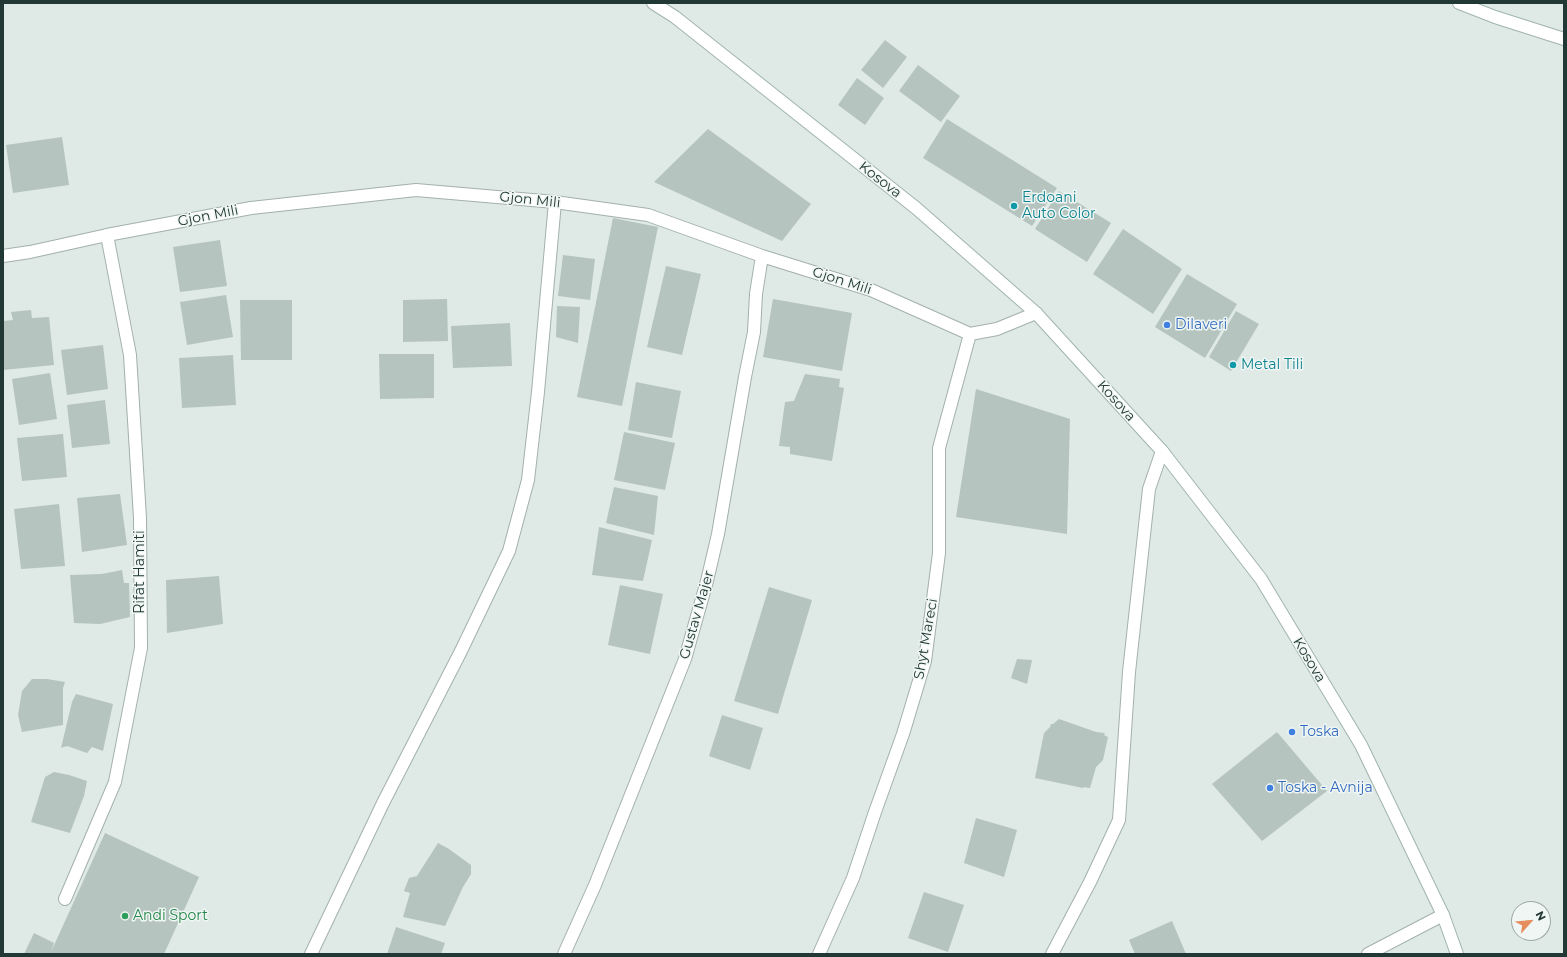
<!DOCTYPE html>
<style>
body{margin:0}
#map{position:relative;width:1567px;height:957px;overflow:hidden;background:#dfe9e6;font-family:Montserrat,sans-serif}
canvas{display:block}
.frame{position:absolute;inset:0;border:4px solid #223834;pointer-events:none}
.north{position:absolute;left:1511px;top:901px;width:40px;height:40px;box-sizing:border-box;background:#eff6f3;border:1px solid #9daaa7;border-radius:50%;rotate:63deg;font-size:11px;font-weight:700;line-height:16px;text-align:center;color:#223834}
.north::after{content:'';display:block;margin:auto;width:14px;height:18px;background:#e68e60;clip-path:polygon(50% 0,100% 100%,50% 72%,0 100%)}
</style>
<div id="map">
<canvas width="1567" height="957"></canvas>
<div class="frame"></div>
<div class="north">N</div>
</div>
<script>
const c = document.querySelector('canvas').getContext('2d');
c.lineJoin = 'round';
function fill(path, color) {
  c.fillStyle = color;
  c.fill(path, 'evenodd');
}
function stroke(path, color, width, dash) {
  c.strokeStyle = color;
  c.lineWidth = width;
  c.lineCap = dash ? 'butt' : 'round';
  c.setLineDash(dash || []);
  c.stroke(path);
}
function label(font, color, halo, rows, align = 'center') {
  c.font = font + ' Montserrat,sans-serif';
  c.lineWidth = 3;
  c.setLineDash([]);
  c.textBaseline = 'middle';
  c.strokeStyle = halo;
  c.fillStyle = color;
  for (const [text, x, y, turn = 0] of rows) {
    c.save();
    c.translate(x, y);
    c.rotate((+turn || 0) * Math.PI / 180);
    c.textAlign = isNaN(turn) ? turn : align;
    if (halo) c.strokeText(text, 0, 0);
    c.fillText(text, 0, 0);
    c.restore();
  }
}
const building = new Path2D(`
 M 885,40 L 907,57 L 883,88 L 861,70 Z
 M 918,65 L 960,96 L 941,122 L 899,91 Z
 M 857,78 L 884,98 L 865,125 L 838,105 Z
 M 947,119 L 1057,188 L 1032,226 L 923,158 Z
 M 708,129 L 811,204 L 782,241 L 654,182 Z
 M 62,137 L 69,185 L 13,193 L 6,145 Z
 M 1059,191 L 1111,223 L 1087,262 L 1035,229 Z
 M 613,218 L 658,227 L 622,406 L 577,397 Z
 M 1123,229 L 1182,269 L 1153,314 L 1093,274 Z
 M 220,240 L 227,286 L 180,292 L 173,247 Z
 M 563,255 L 595,259 L 590,300 L 558,296 Z
 M 666,266 L 701,274 L 682,355 L 647,347 Z
 M 1187,274 L 1237,304 L 1205,358 L 1155,327 Z
 M 226,295 L 233,337 L 187,345 L 180,302 Z
 M 447,299 L 448,341 L 403,342 L 403,300 Z
 M 773,299 L 852,313 L 842,371 L 763,357 Z
 M 240,300 L 292,300 L 292,360 L 241,360 Z
 M 557,306 L 580,307 L 578,343 L 556,337 Z
 M 31,310 L 32,318 L 49,317 L 54,365 L 3,370 L 3,321 L 13,320 L 11,312 Z
 M 1236,311 L 1259,324 L 1231,371 L 1209,357 Z
 M 510,323 L 512,366 L 453,368 L 451,326 Z
 M 103,345 L 108,389 L 67,395 L 61,350 Z
 M 379,354 L 434,354 L 434,398 L 380,399 Z
 M 233,355 L 236,405 L 182,408 L 179,358 Z
 M 50,373 L 57,419 L 19,425 L 12,379 Z
 M 805,374 L 840,379 L 839,387 L 844,388 L 832,461 L 790,454 L 790,447 L 779,446 L 785,402 L 794,401 Z
 M 636,382 L 681,391 L 672,438 L 628,430 Z
 M 976,389 L 1070,419 L 1067,534 L 956,517 Z
 M 105,400 L 110,444 L 72,448 L 67,405 Z
 M 624,432 L 675,443 L 665,490 L 614,480 Z
 M 63,434 L 67,477 L 22,481 L 17,438 Z
 M 614,487 L 658,496 L 654,535 L 606,523 Z
 M 120,494 L 127,545 L 82,552 L 77,498 Z
 M 59,504 L 65,566 L 21,569 L 14,509 Z
 M 599,527 L 652,540 L 643,581 L 592,575 Z
 M 122,570 L 124,583 L 129,583 L 130,617 L 100,624 L 74,623 L 70,575 L 102,574 Z
 M 219,576 L 223,624 L 167,633 L 166,580 Z
 M 620,585 L 663,594 L 650,654 L 608,645 Z
 M 769,587 L 812,600 L 778,714 L 734,701 Z
 M 1017,659 L 1032,660 L 1027,684 L 1011,678 Z
 M 32,679 L 47,679 L 65,682 L 63,688 L 63,725 L 22,732 L 18,715 L 22,691 Z
 M 76,694 L 113,704 L 103,751 L 92,747 L 87,753 L 67,746 L 61,748 L 72,702 Z
 M 722,715 L 763,728 L 750,770 L 709,756 Z
 M 1059,719 L 1096,732 L 1105,733 L 1104,735 L 1108,737 L 1103,760 L 1096,767 L 1090,788 L 1084,787 L 1083,788 L 1035,778 L 1044,733 L 1050,727 L 1051,724 L 1053,724 Z
 M 1277,732 L 1327,791 L 1262,841 L 1212,784 Z
 M 54,772 L 69,775 L 87,781 L 84,796 L 70,833 L 31,822 L 45,777 Z
 M 976,818 L 1017,830 L 1004,877 L 964,863 Z
 M 105,833 L 199,877 L 164,954 L 24,954 L 34,933 L 54,943 L 51,952 Z
 M 438,843 L 449,849 L 471,865 L 471,874 L 463,887 L 445,926 L 403,917 L 410,893 L 404,891 L 409,878 L 417,876 Z
 M 924,892 L 964,905 L 948,952 L 908,938 Z
 M 1172,921 L 1186,954 L 1135,954 L 1129,940 Z
 M 396,927 L 445,943 L 441,954 L 387,954 Z`);
const street = new Path2D(`
 M 3,256 L 30,252 L 107,235 L 251,208 L 416,190 L 555,202 L 648,215 L 762,256 L 871,290 L 970,334 L 997,329 L 1036,313
 M 65,899 L 115,782 L 141,648 L 140,518 L 130,355 L 107,235
 M 311,954 L 383,803 L 461,651 L 509,551 L 528,480 L 538,392 L 555,202
 M 564,954 L 595,885 L 685,659 L 707,581 L 718,534 L 745,377 L 754,332 L 756,294 L 762,256
 M 819,954 L 853,878 L 875,812 L 903,734 L 925,661 L 939,553 L 939,448 L 970,334
 M 1052,954 L 1090,882 L 1119,820 L 1129,672 L 1149,489 L 1162,451
 M 1368,954 L 1443,915`);
const secondary = new Path2D(`
 M 653,3 L 675,17 L 916,208 L 1036,313 L 1162,451 L 1261,579 L 1361,745 L 1443,915 L 1457,954
 M 1459,3 L 1495,17 L 1564,39`);
const markers = [
 [1014,206,4,"#0f9aa8"],
 [1167,325,4,"#3f7fe0"],
 [1233,365,4,"#0f9aa8"],
 [1292,732,4,"#3f7fe0"],
 [1270,788,4,"#3f7fe0"],
 [125,916,4,"#2e9e5b"]
];
const streetNames = [
 ["Kosova",880,180,38],
 ["Gjon Mili",530,200,6],
 ["Gjon Mili",208,216,-11],
 ["Gjon Mili",842,281,18],
 ["Kosova",1116,401,48],
 ["Rifat Hamiti",140,572,-90],
 ["Gustav Majer",697,615,-74],
 ["Shyt Mareci",926,639,-80],
 ["Kosova",1309,660,59]
];
const cultureNames = [
 ["Erdoani",1022,198],
 ["Auto Color",1022,214],
 ["Metal Tili",1241,365]
];
const shopNames = [
 ["Dilaveri",1175,325],
 ["Toska",1300,732],
 ["Toska - Avnija",1278,788]
];
const leisureNames = [
 ["Andi Sport",133,916]
];
fill(building, '#b5c4bf');
stroke(street, '#a3b0ad', 14);
stroke(secondary, '#a0b4af', 14);
stroke(street, '#fff', 12);
stroke(secondary, '#fff', 12);
for (const [x, y, r, color] of markers) {
  const dot = new Path2D();
  dot.arc(x, y, r, 0, 2 * Math.PI);
  c.fillStyle = color;
  c.fill(dot);
  stroke(dot, '#eff6f3', 1.5);
}
label('14px', '#223834', '#eff6f3', streetNames);
label('14px', '#0d838f', '#eff6f3', cultureNames, 'left');
label('14px', '#366cbe', '#eff6f3', shopNames, 'left');
label('14px', '#27864d', '#eff6f3', leisureNames, 'left');
</script>
